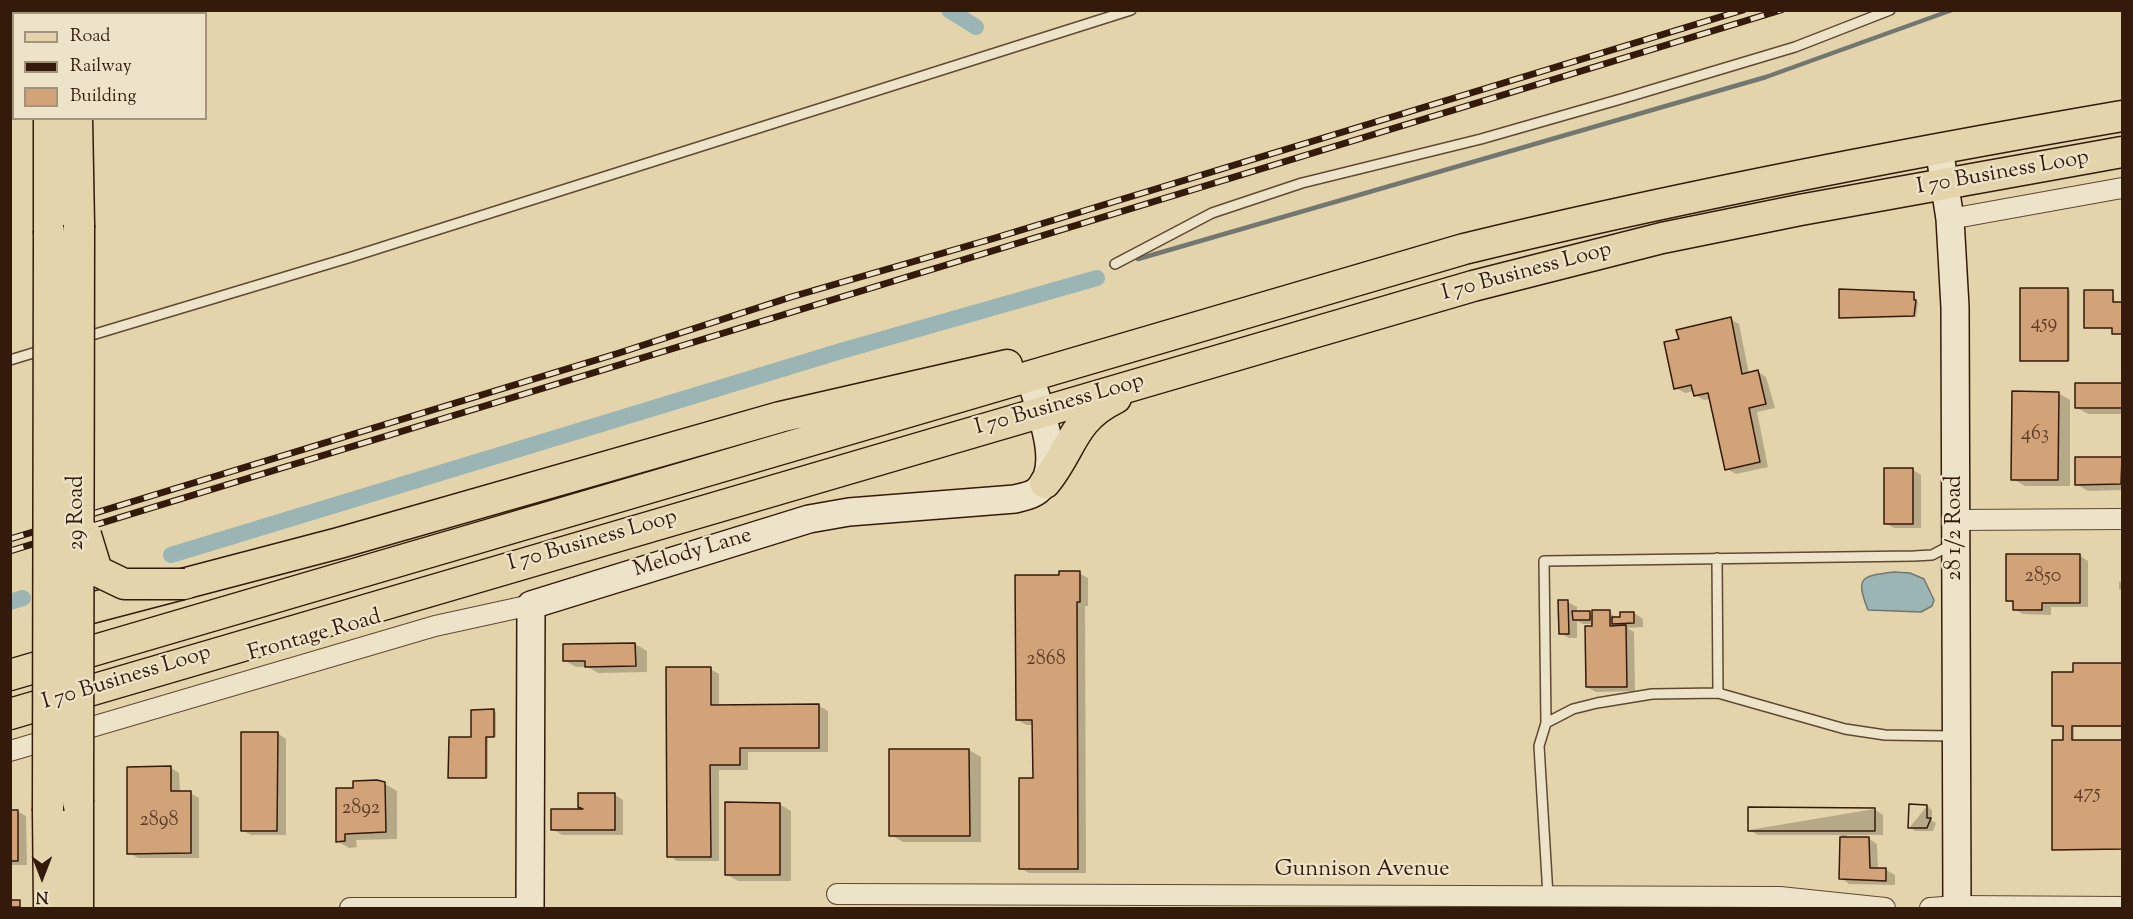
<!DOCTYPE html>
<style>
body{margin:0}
#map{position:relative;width:2133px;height:919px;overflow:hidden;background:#e4d4ab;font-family:"Sorts Mill Goudy",serif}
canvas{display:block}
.frame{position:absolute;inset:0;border:12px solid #341a0b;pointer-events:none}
.legend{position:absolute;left:12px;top:12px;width:195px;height:108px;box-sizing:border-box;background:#ede3c8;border:2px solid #a3937c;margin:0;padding:8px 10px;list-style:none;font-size:18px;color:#341a0b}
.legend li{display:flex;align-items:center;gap:12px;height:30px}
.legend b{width:30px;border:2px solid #a3937c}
.north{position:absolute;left:12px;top:847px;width:60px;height:60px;-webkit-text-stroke:4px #ede3c8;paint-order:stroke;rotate:180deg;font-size:16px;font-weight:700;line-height:24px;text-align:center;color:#341a0b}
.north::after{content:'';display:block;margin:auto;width:21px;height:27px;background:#341a0b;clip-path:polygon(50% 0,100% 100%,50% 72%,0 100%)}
</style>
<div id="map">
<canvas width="2133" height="919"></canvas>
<div class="frame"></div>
<ul class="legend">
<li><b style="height:8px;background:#e4d4ab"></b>Road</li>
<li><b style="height:8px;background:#341a0b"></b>Railway</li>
<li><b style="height:16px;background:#d2a378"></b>Building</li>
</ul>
<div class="north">N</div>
</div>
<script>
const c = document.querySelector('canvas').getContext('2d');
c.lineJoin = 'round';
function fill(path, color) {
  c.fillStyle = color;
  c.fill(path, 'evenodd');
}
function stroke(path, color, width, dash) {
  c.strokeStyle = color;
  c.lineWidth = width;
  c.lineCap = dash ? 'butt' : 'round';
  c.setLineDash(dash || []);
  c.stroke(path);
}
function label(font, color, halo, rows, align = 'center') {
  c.font = font + ' "Sorts Mill Goudy",serif';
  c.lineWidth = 4.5;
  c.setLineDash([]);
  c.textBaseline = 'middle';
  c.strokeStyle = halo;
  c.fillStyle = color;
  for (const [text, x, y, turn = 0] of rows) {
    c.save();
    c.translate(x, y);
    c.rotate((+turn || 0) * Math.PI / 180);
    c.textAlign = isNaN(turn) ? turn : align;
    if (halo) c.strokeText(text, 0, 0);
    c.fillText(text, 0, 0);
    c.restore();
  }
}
const water = new Path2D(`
 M 1894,572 L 1910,573 L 1924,579 L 1934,600 L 1932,606 L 1921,612 L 1868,610 C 1855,577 1861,576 1894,572 Z`);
const shadow = new Path2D(`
 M 2068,290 L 2070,291 L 2070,361 L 2021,360 Z
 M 2113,292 L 2115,304 L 2122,304 L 2122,334 L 2114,333 L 2114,328 L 2085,327 Z
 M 1913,293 L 1918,303 L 1916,317 L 1840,317 Z
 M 1730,319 L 1739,324 L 1749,374 L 1758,372 L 1766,377 L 1775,408 L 1757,412 L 1768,467 L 1736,474 L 1727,469 L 1711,399 L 1704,400 L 1695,395 L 1694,391 L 1685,393 L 1676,388 L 1680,340 Z
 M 2122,384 L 2122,414 L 2088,414 L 2076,407 L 2076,385 Z
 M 2058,393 L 2070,400 L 2070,486 L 2025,486 L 2013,479 Z
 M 2076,458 L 2122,458 L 2122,490 L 2088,491 L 2076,484 Z
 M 1913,470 L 1921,475 L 1921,528 L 1894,528 L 1885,523 Z
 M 2080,556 L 2088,561 L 2088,607 L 2051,607 L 2051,615 L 2023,614 L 2014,609 L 2014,604 L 2008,600 Z
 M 1079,573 L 1088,578 L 1088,606 L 1085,606 L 1086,873 L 1029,873 L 1020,868 L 1034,780 L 1034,725 L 1026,725 L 1017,719 L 1060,577 Z
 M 2119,582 L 2122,582 L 2122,591 L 2119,589 Z
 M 1568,602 L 1577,607 L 1577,613 L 1593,615 L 1609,612 L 1618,619 L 1634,613 L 1643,619 L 1643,627 L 1627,628 L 1634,632 L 1635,691 L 1596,692 L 1587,687 L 1594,624 L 1583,624 L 1577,621 L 1577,638 L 1569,638 L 1560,633 Z
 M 635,644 L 647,651 L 647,672 L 598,673 L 588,667 L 576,667 L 564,660 Z
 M 2074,665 L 2122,665 L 2122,727 L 2074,727 L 2074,742 L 2122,742 L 2122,850 L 2054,849 L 2065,727 L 2053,726 L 2074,674 Z
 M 710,669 L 719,674 L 719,706 L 819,706 L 828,711 L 828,752 L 748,752 L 748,770 L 719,770 L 719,861 L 677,861 L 669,856 Z
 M 494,711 L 496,712 L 496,737 L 488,737 L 488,778 L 450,777 Z
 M 277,733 L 286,739 L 286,835 L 251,835 L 242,830 Z
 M 969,750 L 981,757 L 981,842 L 903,842 L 891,835 Z
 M 171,768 L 179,773 L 180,793 L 190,793 L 199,798 L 199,858 L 138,858 L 129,853 Z
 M 385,784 L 397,791 L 397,839 L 356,840 L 357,847 L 349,848 L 337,841 L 355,790 Z
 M 615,795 L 623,800 L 623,835 L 562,835 L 553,829 Z
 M 779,804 L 791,811 L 791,881 L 738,881 L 726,874 Z
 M 1927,806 L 1932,810 L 1932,821 L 1936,823 L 1933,831 L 1915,831 L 1910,827 Z
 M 1874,809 L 1883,815 L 1883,835 L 1847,835 L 1847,838 L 1868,838 L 1877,844 L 1878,870 L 1886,870 L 1895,875 L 1895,885 L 1849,884 L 1841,878 L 1841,835 L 1758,835 L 1749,830 Z
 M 10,811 L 17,811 L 26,816 L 27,865 L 10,865 Z`);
const stream = new Path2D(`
 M 1138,259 L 1766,77 L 1952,10`);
const canal = new Path2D(`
 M 949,10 L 976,27
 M 171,555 L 841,351 L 1097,278
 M 10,602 L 23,598`);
const building = new Path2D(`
 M 2020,288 L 2068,288 L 2068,361 L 2020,361 Z
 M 1839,289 L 1914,292 L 1914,300 L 1916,300 L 1914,316 L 1839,318 Z
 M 2084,290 L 2113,290 L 2113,302 L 2122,302 L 2122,334 L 2112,334 L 2112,328 L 2084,328 Z
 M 1731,317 L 1742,374 L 1758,370 L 1766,404 L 1749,408 L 1760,462 L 1725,470 L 1708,393 L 1694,396 L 1691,385 L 1674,389 L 1664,342 L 1679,339 L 1676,330 Z
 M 2075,383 L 2122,383 L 2122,408 L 2075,408 Z
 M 2012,391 L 2059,392 L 2058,480 L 2011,480 Z
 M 2075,457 L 2122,457 L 2121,484 L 2075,485 Z
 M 1884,468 L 1913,468 L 1913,524 L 1884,524 Z
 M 2006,554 L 2080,554 L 2080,603 L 2042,603 L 2042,610 L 2013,610 L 2013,601 L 2006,601 Z
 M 1059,571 L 1080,571 L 1080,602 L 1077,602 L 1078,869 L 1019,869 L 1019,778 L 1033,778 L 1032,720 L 1016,720 L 1015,575 L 1059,575 Z
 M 1558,600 L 1568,600 L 1569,634 L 1559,634 Z
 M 1592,610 L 1610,610 L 1610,626 L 1626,625 L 1627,687 L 1586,687 L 1585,626 L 1592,626 Z
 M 1572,611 L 1590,611 L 1590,620 L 1573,620 Z
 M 1620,612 L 1634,612 L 1634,623 L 1612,624 L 1612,617 L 1620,617 Z
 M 635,643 L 636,666 L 585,667 L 585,661 L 563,661 L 563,644 Z
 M 2073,663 L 2122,663 L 2122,726 L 2072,726 L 2072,740 L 2122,740 L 2122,849 L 2052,850 L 2052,740 L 2063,740 L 2063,726 L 2052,726 L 2052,672 L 2073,672 Z
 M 666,667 L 711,667 L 711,705 L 819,704 L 819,748 L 740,748 L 740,765 L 710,765 L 711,857 L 667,857 Z
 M 494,709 L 494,737 L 486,737 L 486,778 L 448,778 L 449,737 L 471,737 L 471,710 Z
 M 241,732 L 278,732 L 277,831 L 241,831 Z
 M 889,749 L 969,749 L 970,836 L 889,836 Z
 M 171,766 L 171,791 L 191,791 L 191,853 L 127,854 L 127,767 Z
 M 377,780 L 385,782 L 386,832 L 345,834 L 345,841 L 336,842 L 336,788 L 353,788 L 353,781 Z
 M 578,793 L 615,793 L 615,830 L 551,830 L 551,809 L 583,809 L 578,807 Z
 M 725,802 L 780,803 L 780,875 L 725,875 Z
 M 1909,804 L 1927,805 L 1927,818 L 1931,818 L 1927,828 L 1908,828 Z
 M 1909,804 L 1927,805 L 1927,818 L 1931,818 L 1927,828 L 1908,828 Z
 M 1748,807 L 1875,808 L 1875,831 L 1748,831 Z
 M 1748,807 L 1875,808 L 1875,831 L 1748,831 Z
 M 10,810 L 18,810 L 18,861 L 10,861 Z
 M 1840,837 L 1869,837 L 1870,868 L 1886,868 L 1886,881 L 1839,879 Z
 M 10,900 L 20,900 L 20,907 L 10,907 Z`);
const lane = new Path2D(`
 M 1115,264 L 1212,213 L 1302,183 L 1481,139 L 1621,99 L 1795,47 L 1890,10
 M 82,338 L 348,258 L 1131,10
 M 10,360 L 43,350
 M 1717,558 L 1718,693
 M 1546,723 L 1573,709 L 1597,703 L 1652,694 L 1718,693 L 1845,729 L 1885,735 L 1953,736
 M 1548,896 L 1539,746 L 1546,723 L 1544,561 L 1914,556 L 1932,555 L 1953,544`);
const street = new Path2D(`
 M 1950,219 L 2122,188
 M 1956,520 L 2122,519
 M 10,751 L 435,626 L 531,605
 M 837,894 L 1780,897 L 1885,908
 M 350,908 L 530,908
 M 1930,908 L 1957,906 L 2122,907`);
const secondary = new Path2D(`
 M 1939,148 L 1950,219 L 1955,307 L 1957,908
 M 530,908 L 531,605 L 809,519 L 849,512 L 1015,499 C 1022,497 1031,496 1037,491 C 1066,468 1038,406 1030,377`);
const primary = new Path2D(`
 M 76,10 L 76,14
 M 49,14 L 49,10
 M 49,118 L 49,231
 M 77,118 L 79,225
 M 1045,483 C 1073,449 1071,420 1116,398
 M 53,618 L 339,543 L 780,417 L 1007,365
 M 10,675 L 1464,249 C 1682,196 1901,154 2122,116
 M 10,714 L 1473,286 L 1662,238 L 1800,210 L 2122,152
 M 78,802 L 78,908
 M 48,811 L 49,908`);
const rail = new Path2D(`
 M 10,539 L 619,353 L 791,297 L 995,238 L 1743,10
 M 10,551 L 1781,10`);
const primaryBridge = new Path2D(`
 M 86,535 L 97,571 L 124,584 L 185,584
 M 78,802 L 79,225
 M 48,811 L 49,231`);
const numberNames = [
 ["459",2044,325],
 ["463",2035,436],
 ["2850",2043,578],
 ["2868",1046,661],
 ["475",2087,795],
 ["2892",361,810],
 ["2898",159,822]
];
const streetNames = [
 ["I 70 Business Loop",2003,174,-10],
 ["I 70 Business Loop",1527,273,-15],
 ["I 70 Business Loop",1060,406,-16],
 ["29 Road",78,513,-90],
 ["28 1/2 Road",1956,528,-90],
 ["I 70 Business Loop",593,542,-16],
 ["Melody Lane",693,554,-17],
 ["Frontage Road",315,637,-16],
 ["I 70 Business Loop",127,679,-17],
 ["Gunnison Avenue",1362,871]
];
fill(water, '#9bb5b5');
stroke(water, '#727771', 1.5);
fill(shadow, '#0003');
stroke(stream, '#727771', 4.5);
stroke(canal, '#9bb5b5', 16);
fill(building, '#d2a378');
stroke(building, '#341a0b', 1.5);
stroke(lane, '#604833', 12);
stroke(street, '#604833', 22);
stroke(secondary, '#341a0b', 30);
stroke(primary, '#341a0b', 33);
stroke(lane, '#ede3c8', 9);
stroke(street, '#ede3c8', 20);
stroke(secondary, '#ede3c8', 27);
stroke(primary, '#e4d4ab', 30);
stroke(rail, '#341a0b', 7);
stroke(rail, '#ede3c8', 4.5, [14]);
stroke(primaryBridge, '#341a0b', 33, []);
stroke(primaryBridge, '#e4d4ab', 30);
label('20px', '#5c3c26', null, numberNames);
label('22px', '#341a0b', '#ede3c8', streetNames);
</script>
